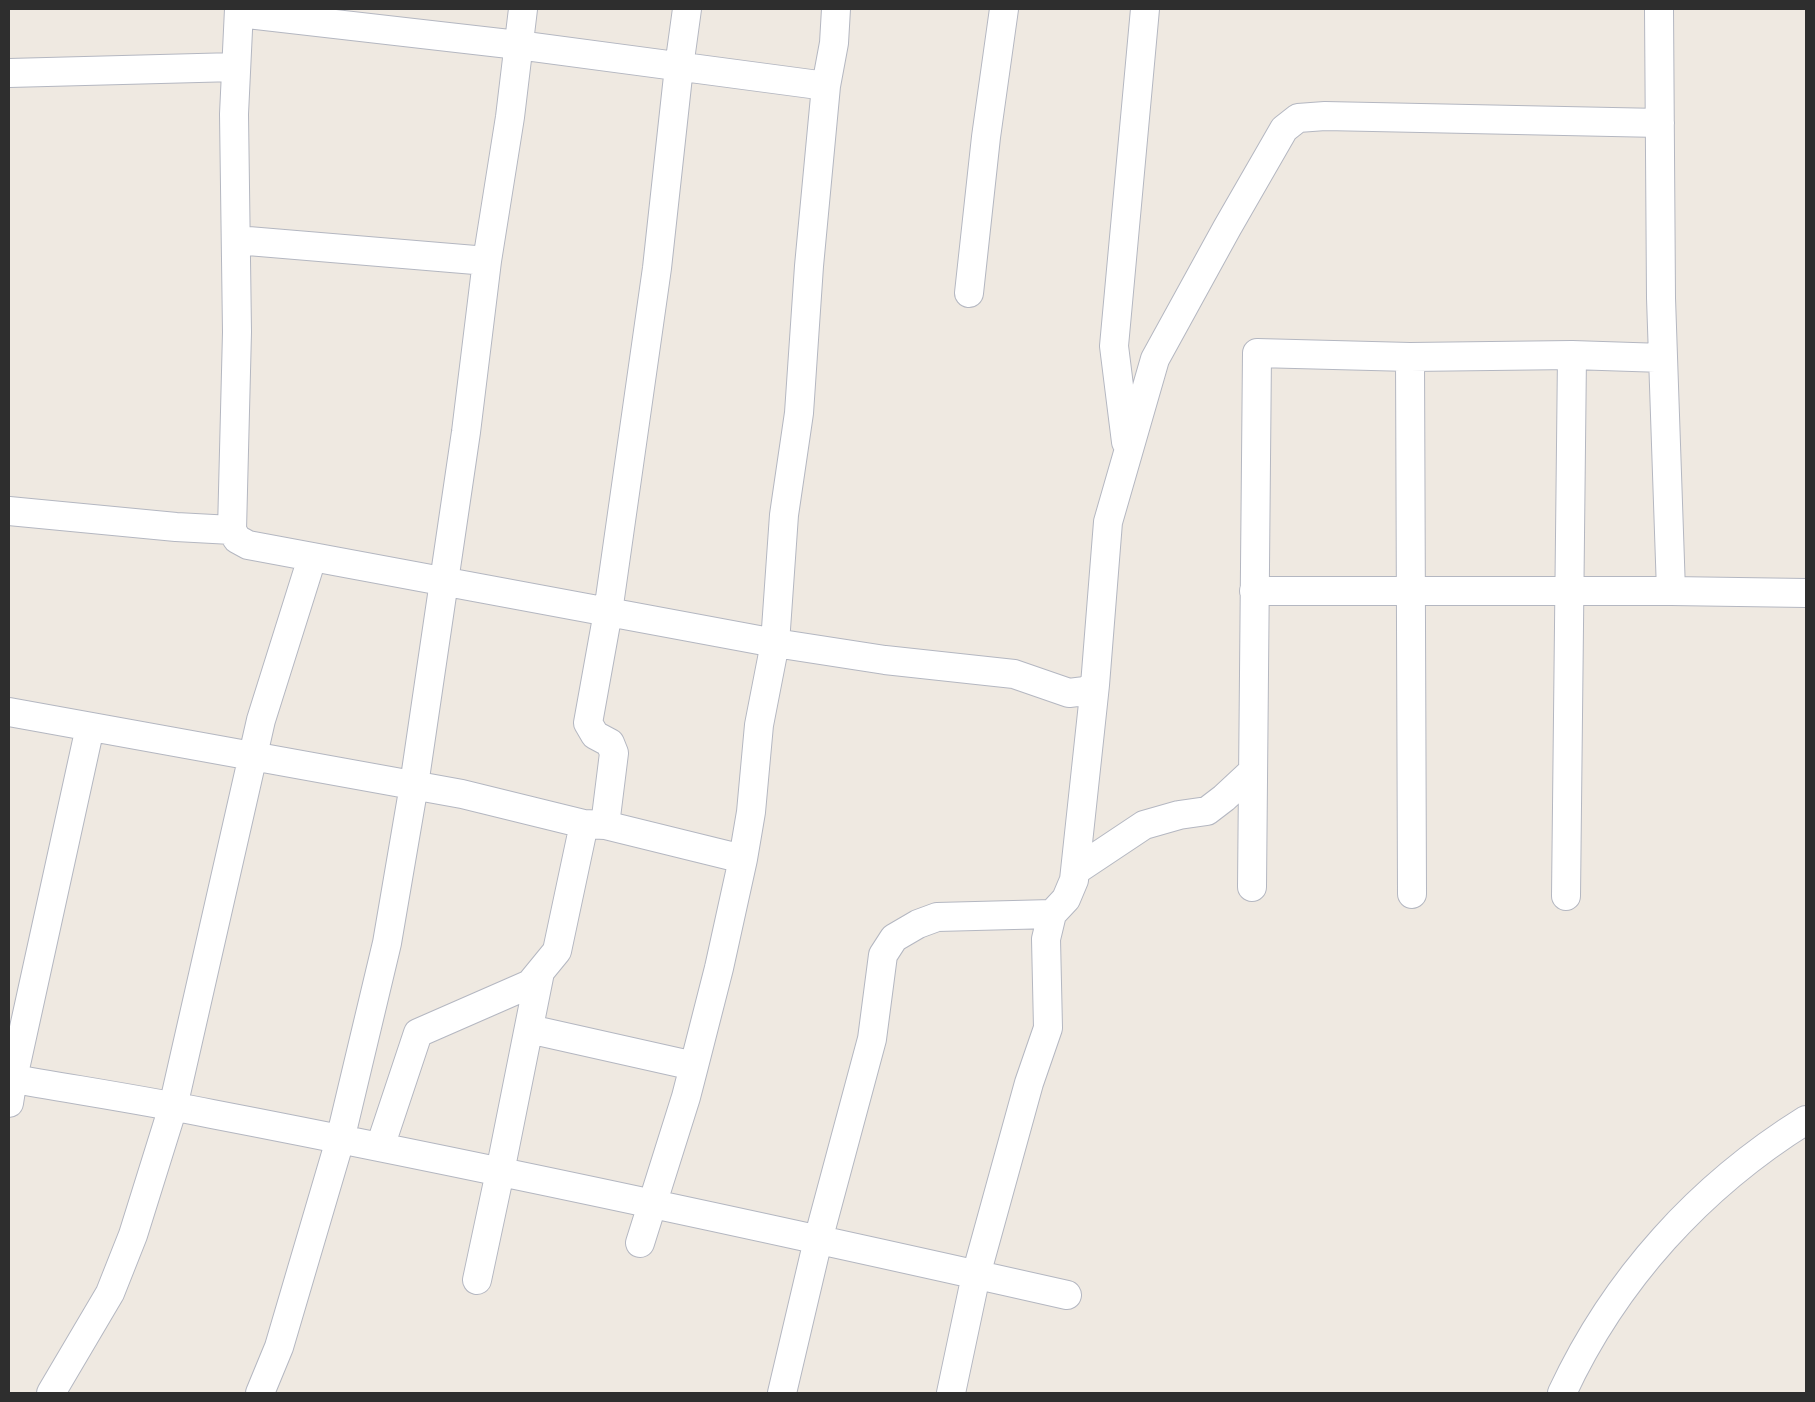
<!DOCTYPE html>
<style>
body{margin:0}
#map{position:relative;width:1815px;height:1402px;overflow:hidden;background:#efe9e1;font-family:"Source Sans 3",sans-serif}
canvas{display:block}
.frame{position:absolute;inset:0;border:10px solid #2e2e2e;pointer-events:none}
</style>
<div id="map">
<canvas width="1815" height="1402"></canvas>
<div class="frame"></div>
</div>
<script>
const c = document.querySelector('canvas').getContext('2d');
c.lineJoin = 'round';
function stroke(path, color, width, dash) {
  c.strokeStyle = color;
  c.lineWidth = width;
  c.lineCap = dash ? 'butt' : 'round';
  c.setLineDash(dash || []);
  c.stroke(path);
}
const minor = new Path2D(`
 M 239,9 L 234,114 L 237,332 L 232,530 L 237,539 L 248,545 L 775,643 L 885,660 L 1014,674 L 1069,693 L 1085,691 L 1095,685 L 1108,522 L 1155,359 L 1227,228 L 1284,129 L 1298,118 L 1325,116 L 1660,123
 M 1659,9 L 1661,298 L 1671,591
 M 239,13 L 518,45 L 826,86
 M 9,73 L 236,67
 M 236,240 L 487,261
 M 969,293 L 986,137 L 1004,9
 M 1410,357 L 1412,894
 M 1126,442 L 1114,346 L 1145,9
 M 9,511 L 176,527 L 232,530
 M 1254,591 L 1671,591 L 1806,593
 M 9,712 L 462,794 L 584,824 L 605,825 L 743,859
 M 605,825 L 614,753 L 610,743 L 595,735 L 588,723 L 608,612 L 657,268 L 679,67 L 687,9
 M 1075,871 L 1144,825 L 1179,815 L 1207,811 L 1224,798 L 1253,771
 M 1252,887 L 1257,353 L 1410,357 L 1572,355 L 1663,358
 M 1566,896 L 1572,355
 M 529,1029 L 694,1066
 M 9,1078 C 76,1090 144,1100 212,1114 C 498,1169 783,1231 1067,1295
 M 9,1103 L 13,1078 L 90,727
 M 380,1147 L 418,1033 L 530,984 L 557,951 L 584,824
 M 640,1243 L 686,1097 L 694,1066 L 719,968 L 743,859 L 751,812 L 759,725 L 775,643 L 784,515 L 799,413 L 809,266 L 826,86 L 834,43 L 836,9
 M 477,1280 L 500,1172 L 540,972
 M 51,1393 L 110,1293 L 133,1235 L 173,1107 L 261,720 L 312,558
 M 260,1393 L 279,1347 L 340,1140 L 387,943 L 414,785 L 466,432 L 487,261 L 510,117 L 523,9
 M 782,1393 L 818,1240 L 872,1039 L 883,955 L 894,938 L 918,924 L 937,917 L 1052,914
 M 951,1393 L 976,1275 L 1029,1083 L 1048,1028 L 1046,939 L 1052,914 L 1066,899 L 1074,880 L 1095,685
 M 1562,1393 C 1615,1279 1700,1186 1806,1120`);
stroke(minor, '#b4b7c1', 30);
stroke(minor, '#fff', 28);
</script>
